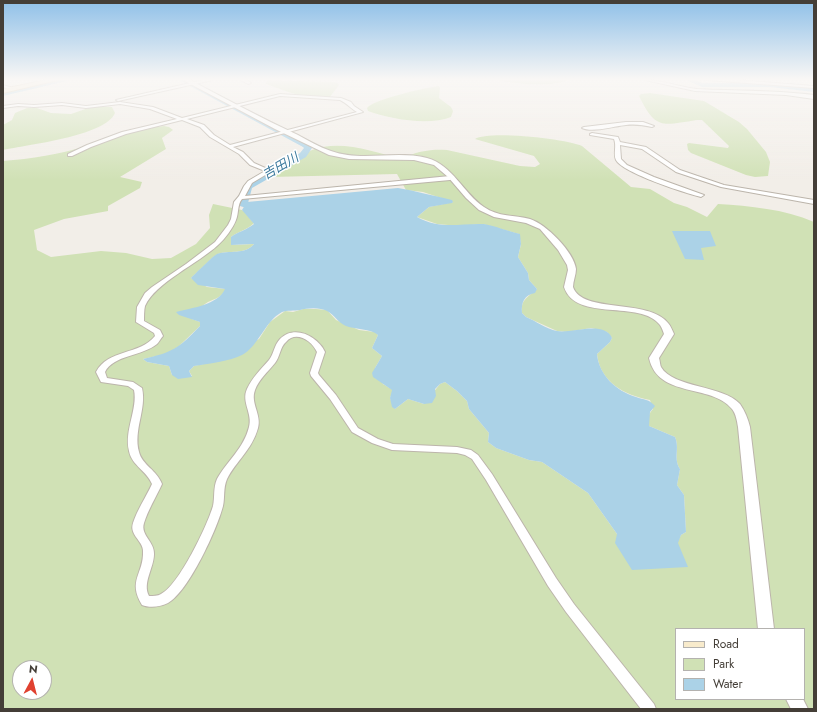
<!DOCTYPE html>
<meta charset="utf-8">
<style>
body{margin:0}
#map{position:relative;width:817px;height:712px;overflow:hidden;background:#f2eee8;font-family:Jost,sans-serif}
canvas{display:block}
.frame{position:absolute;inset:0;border:4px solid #443e37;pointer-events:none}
.legend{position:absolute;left:675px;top:628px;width:130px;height:72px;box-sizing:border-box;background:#fff;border:1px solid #b4b2af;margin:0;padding:5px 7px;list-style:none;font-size:12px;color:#443e37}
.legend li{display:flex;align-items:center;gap:8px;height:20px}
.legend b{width:20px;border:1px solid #b4b2af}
.north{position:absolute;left:12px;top:660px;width:40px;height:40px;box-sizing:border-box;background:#fff;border:1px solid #b4b2af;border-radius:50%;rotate:7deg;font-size:11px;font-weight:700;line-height:16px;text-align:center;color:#443e37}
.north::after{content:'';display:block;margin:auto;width:14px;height:18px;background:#e04130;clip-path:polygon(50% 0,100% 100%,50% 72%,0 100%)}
</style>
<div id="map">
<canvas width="817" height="712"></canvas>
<div class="frame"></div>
<ul class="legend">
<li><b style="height:5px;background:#f8ebcc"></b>Road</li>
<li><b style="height:11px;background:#d0e1b5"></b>Park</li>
<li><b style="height:11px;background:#abd2e7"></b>Water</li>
</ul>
<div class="north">N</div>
</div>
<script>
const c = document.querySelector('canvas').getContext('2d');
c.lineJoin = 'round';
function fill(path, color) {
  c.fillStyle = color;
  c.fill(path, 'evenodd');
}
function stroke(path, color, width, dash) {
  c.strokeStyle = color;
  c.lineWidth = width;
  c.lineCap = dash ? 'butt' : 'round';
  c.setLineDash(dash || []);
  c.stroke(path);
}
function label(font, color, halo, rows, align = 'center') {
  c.font = font + ' Jost,"Noto Sans JP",sans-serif';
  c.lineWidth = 3;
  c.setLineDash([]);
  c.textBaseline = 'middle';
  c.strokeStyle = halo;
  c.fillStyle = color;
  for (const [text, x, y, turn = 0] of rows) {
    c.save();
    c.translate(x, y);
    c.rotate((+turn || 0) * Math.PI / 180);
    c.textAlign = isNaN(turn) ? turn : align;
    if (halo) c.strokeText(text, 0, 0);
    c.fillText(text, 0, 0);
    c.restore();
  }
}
const green = new Path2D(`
 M 267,80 L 334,82 L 338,83 L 339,85 L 329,98 C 308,101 286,91 266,84 Z
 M 496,80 L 569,80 C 547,88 519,84 496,80 Z
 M 439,86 L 440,88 L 439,98 L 451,107 L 453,111 L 451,117 C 429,126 389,119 368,111 L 367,108 C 372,100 427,87 439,86 Z
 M 650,93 L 704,101 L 739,122 L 747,129 L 766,152 L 770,162 L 768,176 L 755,177 L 746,175 L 691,153 L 688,150 L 687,144 L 689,143 L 728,148 L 729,146 L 702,120 L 697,120 C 663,125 656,131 639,96 L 641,94 Z
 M 94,106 L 112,107 L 115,113 C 106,136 26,145 3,150 L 3,125 L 12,120 L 15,113 L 27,108 L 37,108 L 51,113 L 71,114 Z
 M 164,126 L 169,127 L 173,130 L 162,138 L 166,149 L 120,177 L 142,182 L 140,188 L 108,206 L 108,211 L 64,219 L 34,230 L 37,250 L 51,257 L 101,251 L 126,253 L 152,259 L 171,258 L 196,244 L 210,228 L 209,215 L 213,204 L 242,210 C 248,213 249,219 254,223 C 247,230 237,232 231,237 L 231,245 L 254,244 C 245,255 229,250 218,254 C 214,255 196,274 191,278 L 207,287 L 226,289 C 220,300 213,298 205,304 C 200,307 196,315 192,319 L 200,322 L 200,326 L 178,347 L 166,354 L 143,359 L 147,362 L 169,366 L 172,375 L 192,376 L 189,371 L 194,366 L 213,362 L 259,339 L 270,322 L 285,311 L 293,312 L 303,309 L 316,309 L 327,310 L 336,320 L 359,330 L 375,332 L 378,335 L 372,348 L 382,356 L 375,368 L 383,384 L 393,390 L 390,398 L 395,409 L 408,399 L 424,404 L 440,384 L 445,382 L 457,391 L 467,401 L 469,409 L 489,433 L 488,442 L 496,448 L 529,460 L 542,462 L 588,493 L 617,534 L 677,543 L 681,535 L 686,532 L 684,495 L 677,485 L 680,469 C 673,458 680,449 675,437 L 649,426 C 648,419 648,414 653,409 L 650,400 C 624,395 600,382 597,354 L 610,342 L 612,338 L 607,332 L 591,328 L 567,332 L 557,331 L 526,317 L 522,313 C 520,300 528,297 537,289 L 529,280 L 528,273 L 518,257 L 521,244 L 519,234 L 483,224 L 459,226 L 437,224 L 417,217 L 429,207 L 453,202 L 423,192 L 406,190 L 397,174 L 270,177 C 281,170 300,155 312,150 C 341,139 373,152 402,159 C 416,151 432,149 447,150 L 520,166 L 535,167 L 540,164 L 534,156 L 475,139 C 488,130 567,139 582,146 L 631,187 L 650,189 L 674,203 L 687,207 L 707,217 L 718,204 C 750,206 784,209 814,222 L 814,709 L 3,709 L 3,161 C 31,159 60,154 87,146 C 113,139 138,128 164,126 ZM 676,629 L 804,629 L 804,699 L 676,699 ZM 20,668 L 44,668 L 44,692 L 20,692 Z`);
const water = new Path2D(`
 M 398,188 C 416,191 434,196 452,200 L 453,202 L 452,203 L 429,207 L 417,217 C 441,230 459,223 484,224 C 492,225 511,232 520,234 L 521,244 L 518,257 L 528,273 L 529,280 L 537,289 L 535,293 C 524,295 521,303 522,313 L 526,317 C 536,321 546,329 557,331 C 571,334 604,320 612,338 L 610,342 L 597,354 C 599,375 616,391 636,397 C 644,400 649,399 655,406 L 650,412 L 649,426 L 675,437 C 680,449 673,458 680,469 L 677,485 L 684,495 L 686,532 L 681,535 L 678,543 L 688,567 L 632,570 L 615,543 L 617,534 L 588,493 L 542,462 L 529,460 L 496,448 L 488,442 L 489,433 L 469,409 L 467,401 L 457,391 L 445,382 L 440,384 L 435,389 L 436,396 L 432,403 L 424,404 L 408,399 L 395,409 L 392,407 L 390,398 L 392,390 L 373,377 L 372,373 L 382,356 L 372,348 L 378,335 C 370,328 356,330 346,326 C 338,323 334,314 327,311 C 320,307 307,308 300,310 C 294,311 287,310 282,312 C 265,321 258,347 242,355 C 231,361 207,364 194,366 L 189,371 L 192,377 L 178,379 L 172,375 L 169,366 L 147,362 L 143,359 C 173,352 178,349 200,326 L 200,322 L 179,315 L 176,312 C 191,308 218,305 225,289 L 198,285 L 191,278 C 195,274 214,255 217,254 C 229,250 245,255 254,244 L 252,244 L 231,245 L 231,237 C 237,232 247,230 254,224 L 242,210 L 247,202 Z
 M 672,231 L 710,231 L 716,246 L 701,248 L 704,260 L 685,259 Z`);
const river = new Path2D(`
 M 57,80 L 71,80 L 3,96 L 3,92 Z
 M 179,80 L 188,80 L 309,143 L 312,148 L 306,157 L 252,188 L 248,203 L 265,208 L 267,210 L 265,212 L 262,213 L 240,206 L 238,204 L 244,187 L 300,153 L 304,148 L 303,147 Z
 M 686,80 L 696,80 L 703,83 L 770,83 L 814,88 L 814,92 L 770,87 L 702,87 Z`);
const minor = new Path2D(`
 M 203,80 L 213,80 L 118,101 L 116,100 Z
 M 241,80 L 247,80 L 251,83 L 248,84 Z
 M 3,85 L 13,88 L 14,89 L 12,90 L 3,87 Z
 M 280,94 L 341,98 L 351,102 L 354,106 L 363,112 L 233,147 L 243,152 L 254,163 L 272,171 L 252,183 L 245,196 L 450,176 L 453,178 L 450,180 L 242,199 C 237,205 239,213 236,220 C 233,228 225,239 218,245 C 199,263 155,283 145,306 C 144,310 144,316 144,321 L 160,330 L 163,336 C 161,338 159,342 157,344 C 143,356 113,355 105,372 L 107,378 L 133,382 L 142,388 C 147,409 133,430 139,452 C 142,465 157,470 162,484 C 156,497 148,510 144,523 C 140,535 155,542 154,554 C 154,568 142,583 149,596 C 153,596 158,596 161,594 C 179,585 207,526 213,506 C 215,497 213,488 217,479 C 227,461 244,448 249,427 C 253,414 241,402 247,389 C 252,378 261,369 269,360 C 274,354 274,345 280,339 C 295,324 318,337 325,352 L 318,373 L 319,375 L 336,395 L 358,428 L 378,439 L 393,444 L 457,447 L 471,450 L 478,455 L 492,474 L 556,578 L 574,604 L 654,704 L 656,709 L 641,709 L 566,612 L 548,586 L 486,480 L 472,459 L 465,455 L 457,453 L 392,450 L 372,443 L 352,432 L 330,399 L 311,376 L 310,373 L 317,352 C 312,341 296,330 286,342 C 280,347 280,357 275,363 C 268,372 259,379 255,390 C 250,403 262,415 258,428 C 252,450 236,461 227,479 C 223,488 225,497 223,506 C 217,529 189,591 168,603 C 161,607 149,608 142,605 C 127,580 144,574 143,551 C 143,541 129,535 133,523 C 137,510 146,497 152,484 C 147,471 132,466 129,451 C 124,430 138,409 134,390 L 128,386 L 101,382 L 96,372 C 108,349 140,355 155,336 L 154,333 L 136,322 L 137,307 L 145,293 L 152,287 L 186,264 L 215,242 L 228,225 L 231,219 L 234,202 L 239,196 L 244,186 L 248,181 L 265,171 L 250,165 L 239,154 L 210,137 L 200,127 L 182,120 L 126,134 L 91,147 L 72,156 L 68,156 L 68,154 L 87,145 L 122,132 L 177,119 L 150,109 L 120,104 L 86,108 L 62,105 L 34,107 L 18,106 L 3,108 L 3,106 L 18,104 L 34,105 L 62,103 L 86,106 L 120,102 L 153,107 L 182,118 ZM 280,96 L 340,100 C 348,104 350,108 357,112 L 230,145 L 214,135 L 204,125 L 187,119 Z
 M 626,122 L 643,122 L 654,126 L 652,127 C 643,125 635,124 626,125 C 615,126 592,133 582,128 L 584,127 Z
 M 592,133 L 618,137 L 620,142 L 646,147 L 680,170 L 724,185 L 814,200 L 814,204 L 721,187 L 676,172 L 642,149 L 620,145 L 621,159 L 627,165 L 654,177 L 704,195 L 701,197 C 685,193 623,173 616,160 C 613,154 617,146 614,139 L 590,135 L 590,134 Z`);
const tertiary = new Path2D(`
 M 183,80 L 190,80 C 226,99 261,118 298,135 C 309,141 319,147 331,151 C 361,162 396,150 427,158 C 453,165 463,193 484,207 C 498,217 515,215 530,219 C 546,224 574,252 576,269 C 576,275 573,281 573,287 C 582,314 649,298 668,323 C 671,326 672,330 674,334 L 659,358 C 660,361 660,365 661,367 C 673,388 723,385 740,404 C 745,411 748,419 750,427 L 774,629 L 758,629 L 738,427 C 737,421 736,414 732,409 C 711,383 658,399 649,358 L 664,334 C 663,331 662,328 660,325 C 641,299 576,323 564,287 L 568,270 L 567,265 L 558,250 L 540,229 L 526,223 L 494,217 L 479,210 L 466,198 L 448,177 L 434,165 L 414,160 L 349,159 L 329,155 L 275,129 Z
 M 645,80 C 663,80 679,87 697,89 C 736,91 775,90 814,95 L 814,99 L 786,95 L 695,91 Z
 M 707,80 L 738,80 L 814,86 L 814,88 Z
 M 786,699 L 803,699 L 808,709 L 791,709 Z`);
const secondary = new Path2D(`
 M 46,80 L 58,80 L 3,93 L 3,89 Z`);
const farWaternames = [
 ["吉田川",281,167,-30]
];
fill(green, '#d0e1b5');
fill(water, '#abd2e7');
fill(river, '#abd2e7');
stroke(minor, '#bcb5ab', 2);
stroke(tertiary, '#bcb5ab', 2);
stroke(secondary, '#ccbd9d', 2);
fill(minor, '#fff');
fill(tertiary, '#fff');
fill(secondary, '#f8ebcc');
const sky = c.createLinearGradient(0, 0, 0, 180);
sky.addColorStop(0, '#8fc0e8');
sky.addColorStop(0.44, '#f9f7f5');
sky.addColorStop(1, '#f9f7f500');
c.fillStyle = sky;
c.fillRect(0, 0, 817, 180);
label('italic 13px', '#3b799c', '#fff', farWaternames);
</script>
